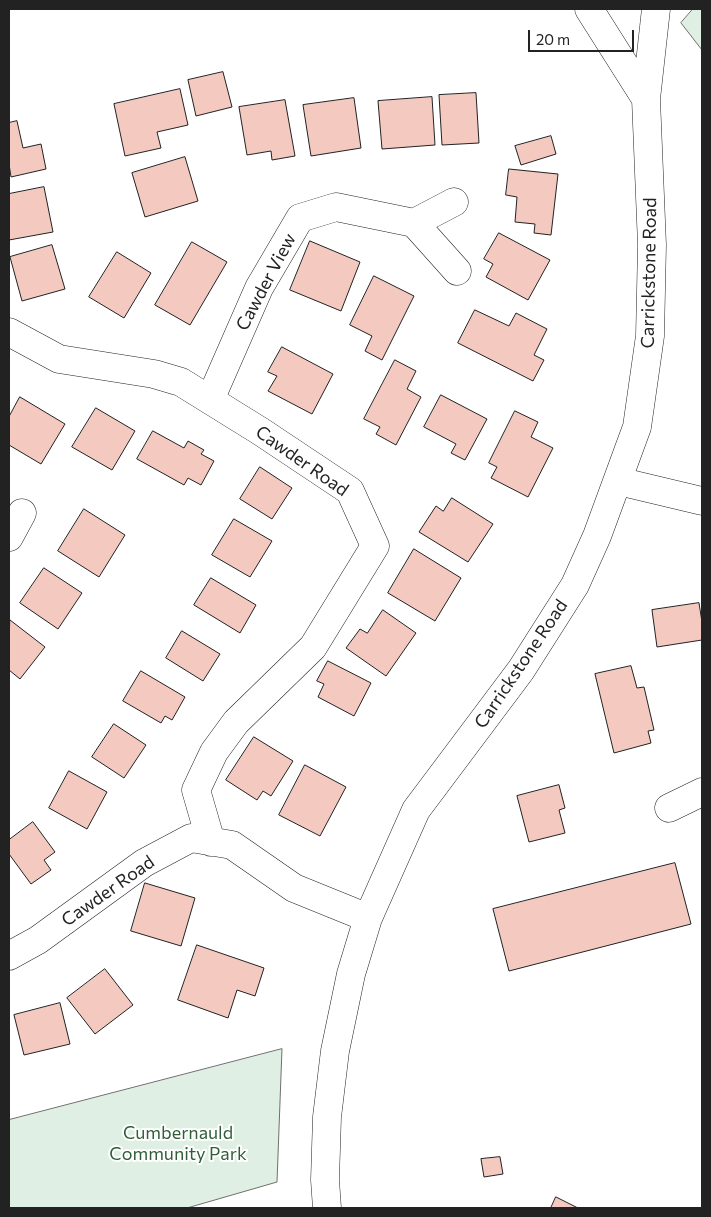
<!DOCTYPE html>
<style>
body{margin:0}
#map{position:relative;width:711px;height:1217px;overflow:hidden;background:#fff;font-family:Commissioner,sans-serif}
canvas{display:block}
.frame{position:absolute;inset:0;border:10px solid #222;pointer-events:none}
.scale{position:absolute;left:528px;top:30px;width:106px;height:22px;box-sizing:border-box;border:2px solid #222;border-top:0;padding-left:6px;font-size:15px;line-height:18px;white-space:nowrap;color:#222;-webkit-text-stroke:4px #fff;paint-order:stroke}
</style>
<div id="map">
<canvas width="711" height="1217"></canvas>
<div class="frame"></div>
<div class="scale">20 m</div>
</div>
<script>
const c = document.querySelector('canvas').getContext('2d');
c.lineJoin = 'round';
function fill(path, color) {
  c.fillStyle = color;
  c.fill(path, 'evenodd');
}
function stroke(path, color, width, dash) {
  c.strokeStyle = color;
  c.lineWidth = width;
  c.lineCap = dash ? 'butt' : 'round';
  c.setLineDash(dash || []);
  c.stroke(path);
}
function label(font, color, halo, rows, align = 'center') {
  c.font = font + ' Commissioner,sans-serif';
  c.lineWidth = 4;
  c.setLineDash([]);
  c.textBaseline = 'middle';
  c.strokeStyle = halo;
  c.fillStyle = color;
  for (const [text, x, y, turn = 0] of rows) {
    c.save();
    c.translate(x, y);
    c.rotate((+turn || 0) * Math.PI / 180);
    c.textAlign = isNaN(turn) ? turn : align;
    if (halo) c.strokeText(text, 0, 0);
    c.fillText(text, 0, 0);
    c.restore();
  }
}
const green = new Path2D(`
 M 693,9 L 702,9 L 702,50 L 681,23 Z
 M 282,1049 L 277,1182 L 187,1208 L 9,1208 L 9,1120 Z`);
const building = new Path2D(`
 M 223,72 L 232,107 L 196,116 L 188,80 Z
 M 180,89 L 188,125 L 157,132 L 161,148 L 125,156 L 114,104 Z
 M 476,93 L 479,143 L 442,145 L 439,95 Z
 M 432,97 L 435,145 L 382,149 L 378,101 Z
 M 354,98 L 361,148 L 311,156 L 303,105 Z
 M 285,100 L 295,156 L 272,160 L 271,151 L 247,155 L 239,107 Z
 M 17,121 L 23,148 L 41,144 L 46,169 L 11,177 L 9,164 L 9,123 Z
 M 551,136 L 556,154 L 521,165 L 515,146 Z
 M 185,157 L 198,201 L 145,217 L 132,173 Z
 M 509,169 L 558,174 L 551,235 L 534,233 L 535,224 L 515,222 L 517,197 L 506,195 Z
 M 44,187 L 53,232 L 9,240 L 9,194 Z
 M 499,233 L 550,260 L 528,300 L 486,277 L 493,264 L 484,259 Z
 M 310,241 L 360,262 L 341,311 L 290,290 Z
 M 192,242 L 227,262 L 190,325 L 155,305 Z
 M 52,245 L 65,289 L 22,301 L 10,257 Z
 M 117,252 L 151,273 L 124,318 L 89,297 Z
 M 374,276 L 414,296 L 382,360 L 365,351 L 372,336 L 350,325 Z
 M 475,310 L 509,326 L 516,313 L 547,329 L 534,355 L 544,360 L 533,381 L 458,343 Z
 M 282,347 L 333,374 L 312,414 L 268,391 L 277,376 L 268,372 Z
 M 395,360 L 416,371 L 407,389 L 421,397 L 396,445 L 376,434 L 380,427 L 364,419 Z
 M 441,395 L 487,419 L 465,460 L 451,453 L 456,444 L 424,427 Z
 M 20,397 L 65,424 L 41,464 L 9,445 L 9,417 Z
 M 96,408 L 135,431 L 112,470 L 72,447 Z
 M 515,411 L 538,422 L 531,437 L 553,448 L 528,497 L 491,478 L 497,467 L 489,463 Z
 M 153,431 L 184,448 L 188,441 L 204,450 L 201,454 L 214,461 L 201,485 L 188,478 L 184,485 L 137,459 Z
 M 260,467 L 292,488 L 272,519 L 240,499 Z
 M 452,498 L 493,524 L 468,562 L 419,532 L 436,506 L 443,511 Z
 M 84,509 L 125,535 L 99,577 L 58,551 Z
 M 234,519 L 272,541 L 250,577 L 212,555 Z
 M 414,549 L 461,578 L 435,621 L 388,593 Z
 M 44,568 L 82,593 L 58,629 L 20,603 Z
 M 211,578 L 256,605 L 240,633 L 194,605 Z
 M 699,603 L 702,622 L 702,640 L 657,647 L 652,610 Z
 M 383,610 L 416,633 L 386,676 L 346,648 L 360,629 L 367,633 Z
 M 10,620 L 45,647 L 20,679 L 9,670 Z
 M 182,631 L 220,654 L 203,681 L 166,658 Z
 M 328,661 L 371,683 L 354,716 L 318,697 L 324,684 L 317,681 Z
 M 631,666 L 637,688 L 644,687 L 654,730 L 648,731 L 651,743 L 614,753 L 595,674 Z
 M 141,671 L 185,697 L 172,720 L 165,716 L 161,723 L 123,701 Z
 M 114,724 L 146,745 L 124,778 L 92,757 Z
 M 254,737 L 293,761 L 271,796 L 263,791 L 257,800 L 226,780 Z
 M 305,765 L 346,787 L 320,836 L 279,815 Z
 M 69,771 L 107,792 L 87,829 L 49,808 Z
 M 559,785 L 565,808 L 559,810 L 565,833 L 529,842 L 517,796 Z
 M 33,822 L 55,852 L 44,860 L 51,870 L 31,884 L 9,854 L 9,840 Z
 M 675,863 L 691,924 L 509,971 L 493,909 Z
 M 145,883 L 195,898 L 181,946 L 131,931 Z
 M 197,945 L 264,968 L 255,996 L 237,990 L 228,1018 L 178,1000 Z
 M 105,969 L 133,1005 L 95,1034 L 67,998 Z
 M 60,1003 L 70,1044 L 24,1055 L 14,1015 Z
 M 500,1157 L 503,1174 L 484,1177 L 481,1159 Z
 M 556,1197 L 578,1208 L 551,1208 Z`);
const minor = new Path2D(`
 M 589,9 L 646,99
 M 454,202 L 414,223 L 457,271
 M 9,332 L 59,359 L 154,374 L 181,382 L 260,431 L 350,491 L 375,546 L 313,647 L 236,722 L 214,752 L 196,790 L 211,842
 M 210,400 L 259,288 L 300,218 L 336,207 L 414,223
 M 618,481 L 702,501
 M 9,537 L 22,513
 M 669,808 L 702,792
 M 9,956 L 38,940 L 144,863 L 191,838 L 232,845 L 294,888 L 368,918
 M 327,1208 L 325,1180 L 327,1117 L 335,1051 L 351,974 L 368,918 L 416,810 L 521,670 L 575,585 L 597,536 L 637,427 L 650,336 L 652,245 L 646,99 L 656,9`);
const streetNames = [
 ["Carrickstone Road",649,273,-89],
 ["Cawder View",266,282,-62],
 ["Cawder Road",302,461,35],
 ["Carrickstone Road",521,664,-56],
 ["Cawder Road",108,891,-35]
];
const parkNames = [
 ["Cumbernauld",178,1133],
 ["Community Park",178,1154]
];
fill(green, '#e0efe3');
stroke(green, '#6f6f6f', 1);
fill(building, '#f3c9c0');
stroke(building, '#222', 1);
stroke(minor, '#222', 29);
stroke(minor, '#fff', 28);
label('18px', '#222', '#fff', streetNames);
label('18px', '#2f5e38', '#fff', parkNames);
</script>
